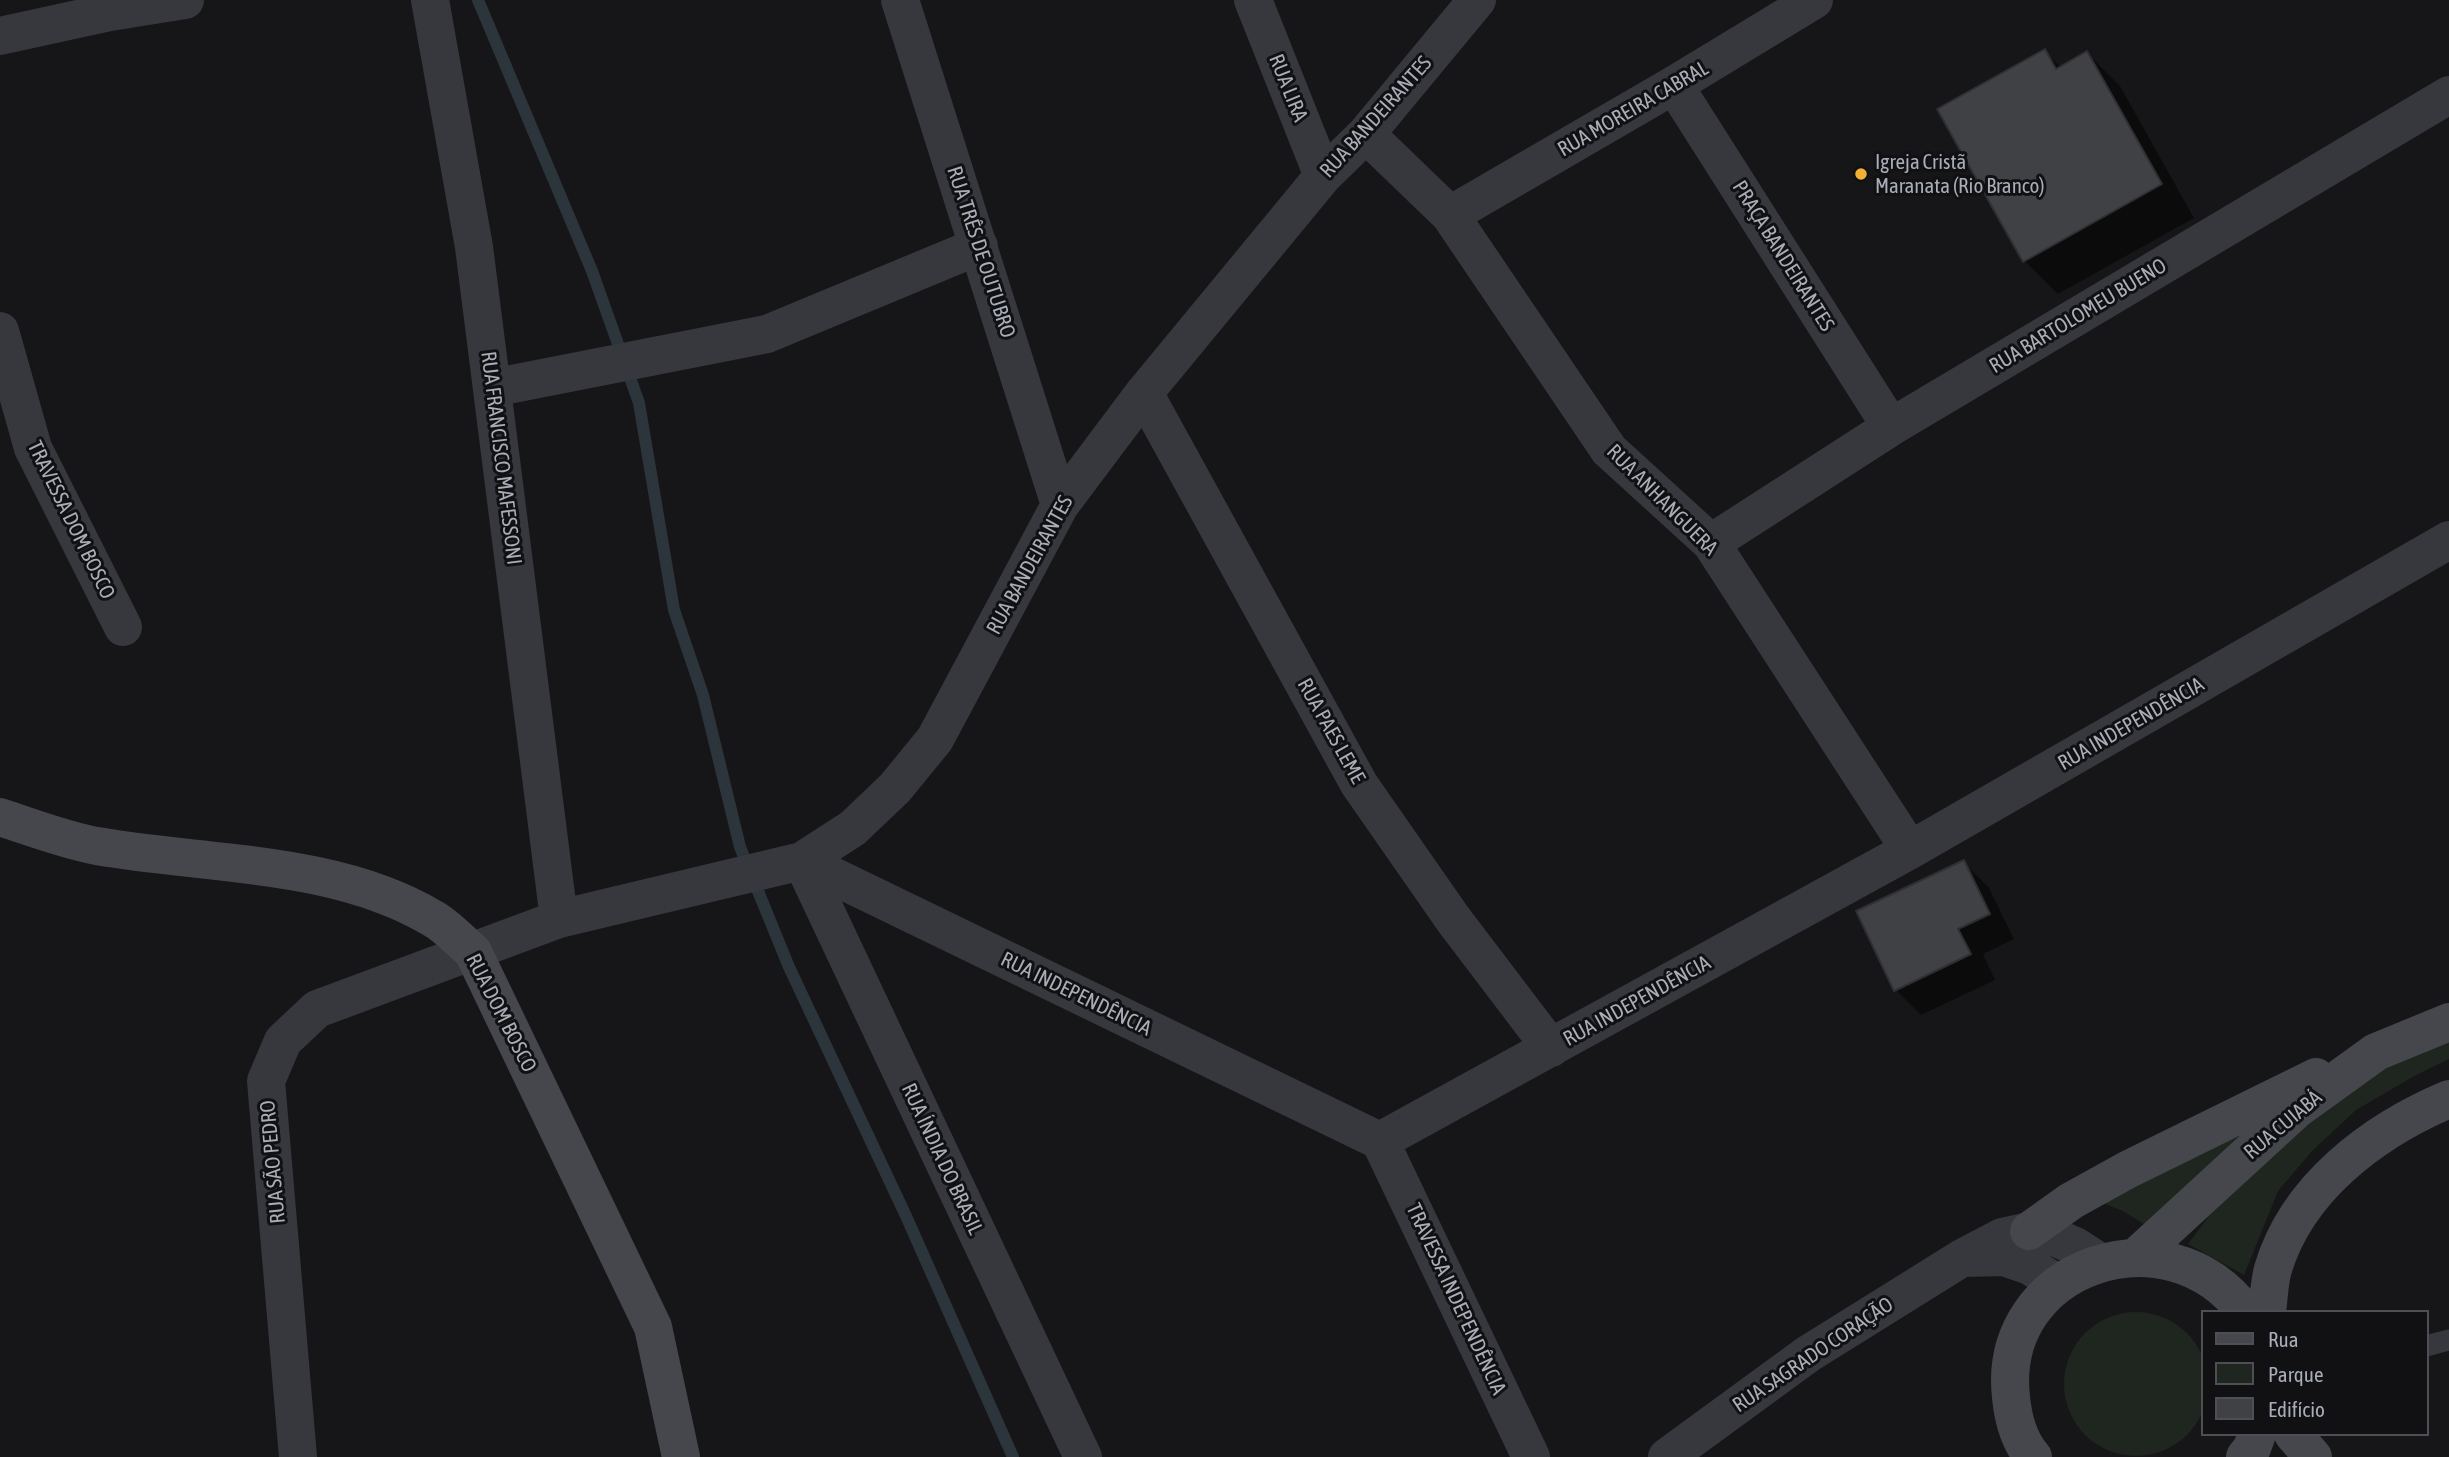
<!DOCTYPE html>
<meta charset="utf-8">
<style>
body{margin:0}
#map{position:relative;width:2449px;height:1457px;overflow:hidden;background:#161618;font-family:"Asap Condensed",sans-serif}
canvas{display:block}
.legend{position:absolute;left:2201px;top:1310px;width:228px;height:126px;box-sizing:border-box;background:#111113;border:2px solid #4d4f55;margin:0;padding:9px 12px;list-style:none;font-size:21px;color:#a8adb8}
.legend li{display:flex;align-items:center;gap:14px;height:35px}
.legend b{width:35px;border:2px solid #4d4f55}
</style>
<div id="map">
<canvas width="2449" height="1457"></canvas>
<ul class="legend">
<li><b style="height:9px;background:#45474d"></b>Rua</li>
<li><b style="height:19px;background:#1e261f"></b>Parque</li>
<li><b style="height:19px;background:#404145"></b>Edifício</li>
</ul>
</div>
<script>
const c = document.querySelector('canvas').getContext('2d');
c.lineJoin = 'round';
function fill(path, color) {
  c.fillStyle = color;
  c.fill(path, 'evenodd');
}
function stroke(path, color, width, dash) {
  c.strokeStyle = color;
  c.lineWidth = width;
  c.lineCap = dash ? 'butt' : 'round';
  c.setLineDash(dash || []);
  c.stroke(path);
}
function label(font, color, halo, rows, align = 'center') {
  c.font = font + ' "Asap Condensed",sans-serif';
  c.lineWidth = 6;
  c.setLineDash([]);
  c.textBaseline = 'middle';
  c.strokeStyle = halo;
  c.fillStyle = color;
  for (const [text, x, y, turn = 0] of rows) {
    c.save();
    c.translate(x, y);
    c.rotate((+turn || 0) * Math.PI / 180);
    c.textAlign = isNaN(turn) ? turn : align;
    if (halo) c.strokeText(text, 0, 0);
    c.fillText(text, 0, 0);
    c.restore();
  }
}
const green = new Path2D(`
 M 2449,1037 L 2449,1059 L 2416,1075 L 2356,1110 L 2312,1151 L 2278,1191 L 2244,1275 L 2188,1244 L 2254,1156 L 2356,1080 Z
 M 2243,1134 L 2147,1226 L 2123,1211 L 2098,1201 Z
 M2064 1384a72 72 0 1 1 144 0a72 72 0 1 1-144 0Z`);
const shadow = new Path2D(`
 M 2045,51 L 2061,68 L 2087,53 L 2120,86 L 2194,218 L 2058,294 L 2025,261 L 1939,110 Z
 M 1963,862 L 1989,888 L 2014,939 L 1983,954 L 1995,980 L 1921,1015 L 1896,990 Z`);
const stream = new Path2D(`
 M 478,0 L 592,271 L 639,403 L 674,610 L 703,695 L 740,847 L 789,967 L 906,1216 L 1013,1457`);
const building = new Path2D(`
 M 2045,49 L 2056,69 L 2087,51 L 2162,184 L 2023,262 L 1937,109 Z
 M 1964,860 L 1990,914 L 1958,929 L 1971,954 L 1894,991 L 1856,911 Z`);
const lane = new Path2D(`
 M 2426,1346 L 2449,1340`);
const street = new Path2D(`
 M 430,0 L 474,247 L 559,919
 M 900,0 L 1060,505
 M 1253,0 L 1323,176
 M 0,36 L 110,12 L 185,0
 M 1674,85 L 1891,427
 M 1366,134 L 1450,215 L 1609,450 L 1711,543 L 1910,850
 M 1450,215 L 1674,85 L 1814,0
 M 0,331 L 33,448 L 123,627
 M 492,388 L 767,334 L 979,246
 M 1144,393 L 1359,784 L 1453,919 L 1551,1048
 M 1711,543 L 1891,427 L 2449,95
 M 802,861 L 1083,1457
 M 802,861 L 1380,1141
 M 1380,1141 L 1910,850 L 2449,540
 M 1380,1141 L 1531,1457
 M 1964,1258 L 2004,1257 L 2030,1266 L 2058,1284
 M 298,1457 L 266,1081 L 283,1041 L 317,1009 L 559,919 L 802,861 L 853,828 L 895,788 L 935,739 L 1060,505 L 1144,393 L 1323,176 L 1366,134 L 1477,0
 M 1667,1457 L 1808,1354 L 1962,1258 L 2002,1237 L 2029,1231 L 2054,1237 L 2075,1246 L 2100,1262`);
const secondary = new Path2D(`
 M 0,817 C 31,827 64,840 97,846 C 206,865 334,860 432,918 C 447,926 460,941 473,952 L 653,1327 L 681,1457
 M 2029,1231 L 2071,1201 L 2127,1170 L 2316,1077
 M 2137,1256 L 2297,1109 L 2376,1052 L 2449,1022
 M 2267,1312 C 2269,1298 2269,1283 2273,1269 C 2297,1188 2373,1131 2449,1099
 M 2293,1434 L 2313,1457
 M 2033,1457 C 2019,1441 2013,1418 2011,1397 C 1996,1266 2167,1207 2245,1312
 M 2245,1457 L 2252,1448 L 2257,1434`);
const markers = [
 [1861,174,7,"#f2b134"]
];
const streetNames = [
 ["RUA LIRA",1288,88,68],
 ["RUA MOREIRA CABRAL",1633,109,-30],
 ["RUA BANDEIRANTES",1376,117,-48],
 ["RUA TRÊS DE OUTUBRO",981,252,72],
 ["PRAÇA BANDEIRANTES",1783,256,58],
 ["RUA BARTOLOMEU BUENO",2078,316,-31],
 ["RUA FRANCISCO MAFESSONI",501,458,83],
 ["RUA ANHANGUERA",1662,500,45],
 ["TRAVESSA DOM BOSCO",71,520,64],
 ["RUA BANDEIRANTES",1030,565,-61],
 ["RUA INDEPENDÊNCIA",2131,724,-30],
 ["RUA PAES LEME",1331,731,61],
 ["RUA INDEPENDÊNCIA",1076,994,26],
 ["RUA INDEPENDÊNCIA",1637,1001,-29],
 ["RUA DOM BOSCO",501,1013,63],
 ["RUA CUIABÁ",2283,1125,-40],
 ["RUA ÍNDIA DO BRASIL",942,1159,65],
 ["RUA SÃO PEDRO",273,1162,-95],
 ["TRAVESSA INDEPENDÊNCIA",1456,1299,65],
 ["RUA SAGRADO CORAÇÃO",1813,1355,-34]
];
const poiNames = [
 ["Igreja Cristã",1875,162],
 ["Maranata (Rio Branco)",1875,186]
];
fill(green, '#1e261f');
fill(shadow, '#0007');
stroke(stream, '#2c353c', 12);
fill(building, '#404145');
stroke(building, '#303034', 2);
stroke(lane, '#37383d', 21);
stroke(street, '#37383d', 38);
stroke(secondary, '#45474d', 38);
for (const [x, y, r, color] of markers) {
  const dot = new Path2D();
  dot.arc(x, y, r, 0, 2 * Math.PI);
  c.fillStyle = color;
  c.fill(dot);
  stroke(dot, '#111113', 2.5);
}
label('21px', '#a8adb8', '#111113', streetNames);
label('21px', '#a8adb8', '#111113', poiNames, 'left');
</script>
